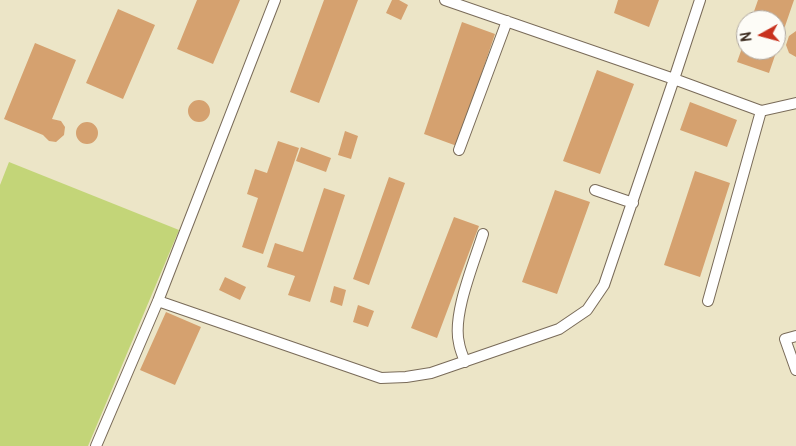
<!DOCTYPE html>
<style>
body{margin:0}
#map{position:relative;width:796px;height:446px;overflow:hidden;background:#ece5c7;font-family:Pangolin,sans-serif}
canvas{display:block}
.north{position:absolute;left:736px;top:10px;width:50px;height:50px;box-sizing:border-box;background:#fdfcf7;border:1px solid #afa8a0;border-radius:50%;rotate:263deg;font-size:14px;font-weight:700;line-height:20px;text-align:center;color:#3b2a1e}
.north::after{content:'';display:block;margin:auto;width:18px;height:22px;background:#c8321e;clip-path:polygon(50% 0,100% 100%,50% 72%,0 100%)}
</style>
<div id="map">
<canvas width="796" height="446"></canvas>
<div class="north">N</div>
</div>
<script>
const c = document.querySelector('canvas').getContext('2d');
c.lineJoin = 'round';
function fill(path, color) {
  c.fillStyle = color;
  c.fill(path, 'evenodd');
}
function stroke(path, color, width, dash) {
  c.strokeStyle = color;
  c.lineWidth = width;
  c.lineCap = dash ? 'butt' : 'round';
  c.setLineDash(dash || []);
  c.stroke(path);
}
const green = new Path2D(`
 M 9,162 L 179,230 L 88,446 L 0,446 L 0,185 Z`);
const building = new Path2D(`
 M 197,0 L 240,0 L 213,64 L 177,49 Z
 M 324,0 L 358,0 L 319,103 L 290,92 Z
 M 392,0 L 399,0 L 408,5 L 401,20 L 386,13 Z
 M 618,0 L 659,0 L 649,27 L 614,13 Z
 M 758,0 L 794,0 L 769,73 L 737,62 L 746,37 L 746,50 L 776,50 L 776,20 L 751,20 Z
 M 118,9 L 155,25 L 123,99 L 86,83 Z
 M 462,22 L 495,34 L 457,146 L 424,134 Z
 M 796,31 L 796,57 L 789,53 L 786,45 L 789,36 Z
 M 35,43 L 76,60 L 52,119 L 61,121 L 65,127 L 64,135 L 56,142 L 49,141 L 43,135 L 4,119 Z
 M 597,70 L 634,84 L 600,174 L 563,161 Z
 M188 111a11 11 0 1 1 22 0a11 11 0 1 1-22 0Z
 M 690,102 L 737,120 L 727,147 L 680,130 Z
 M76 133a11 11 0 1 1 22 0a11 11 0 1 1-22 0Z
 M 345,131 L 358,136 L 351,159 L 338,155 Z
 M 278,141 L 299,148 L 263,254 L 242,247 L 258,198 L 247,194 L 255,169 L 267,173 Z
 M 301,147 L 331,158 L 326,172 L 296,161 Z
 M 695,171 L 730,183 L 700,277 L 664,265 Z
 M 389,177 L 405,183 L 369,285 L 353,279 Z
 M 324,188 L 345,195 L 310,302 L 288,295 L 295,276 L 267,267 L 275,243 L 303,252 Z
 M 555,190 L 590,202 L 557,294 L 522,282 Z
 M 454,217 L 479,226 L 437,338 L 411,328 Z
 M 225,277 L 246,287 L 240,300 L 219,290 Z
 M 334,286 L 346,290 L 342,306 L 330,302 Z
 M 358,305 L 374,311 L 368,327 L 353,322 Z
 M 166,312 L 201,327 L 175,385 L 140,370 Z`);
const service = new Path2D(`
 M 700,0 L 674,79 L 761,111
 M 459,150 L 507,21
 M 595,190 L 633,203
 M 158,301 L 381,378 L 406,377 L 431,373 L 559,329 L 587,310 L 604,285 L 674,79 L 445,0
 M 708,301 L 761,111 L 796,103
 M 796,336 L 785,339 L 796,370
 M 465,362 C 463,356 460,350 459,343 C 452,315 474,263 483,234
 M 96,446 L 158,301 L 275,0`);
fill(green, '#c3d578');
fill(building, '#d5a16f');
stroke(service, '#796b59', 12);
stroke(service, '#fff', 10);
</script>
